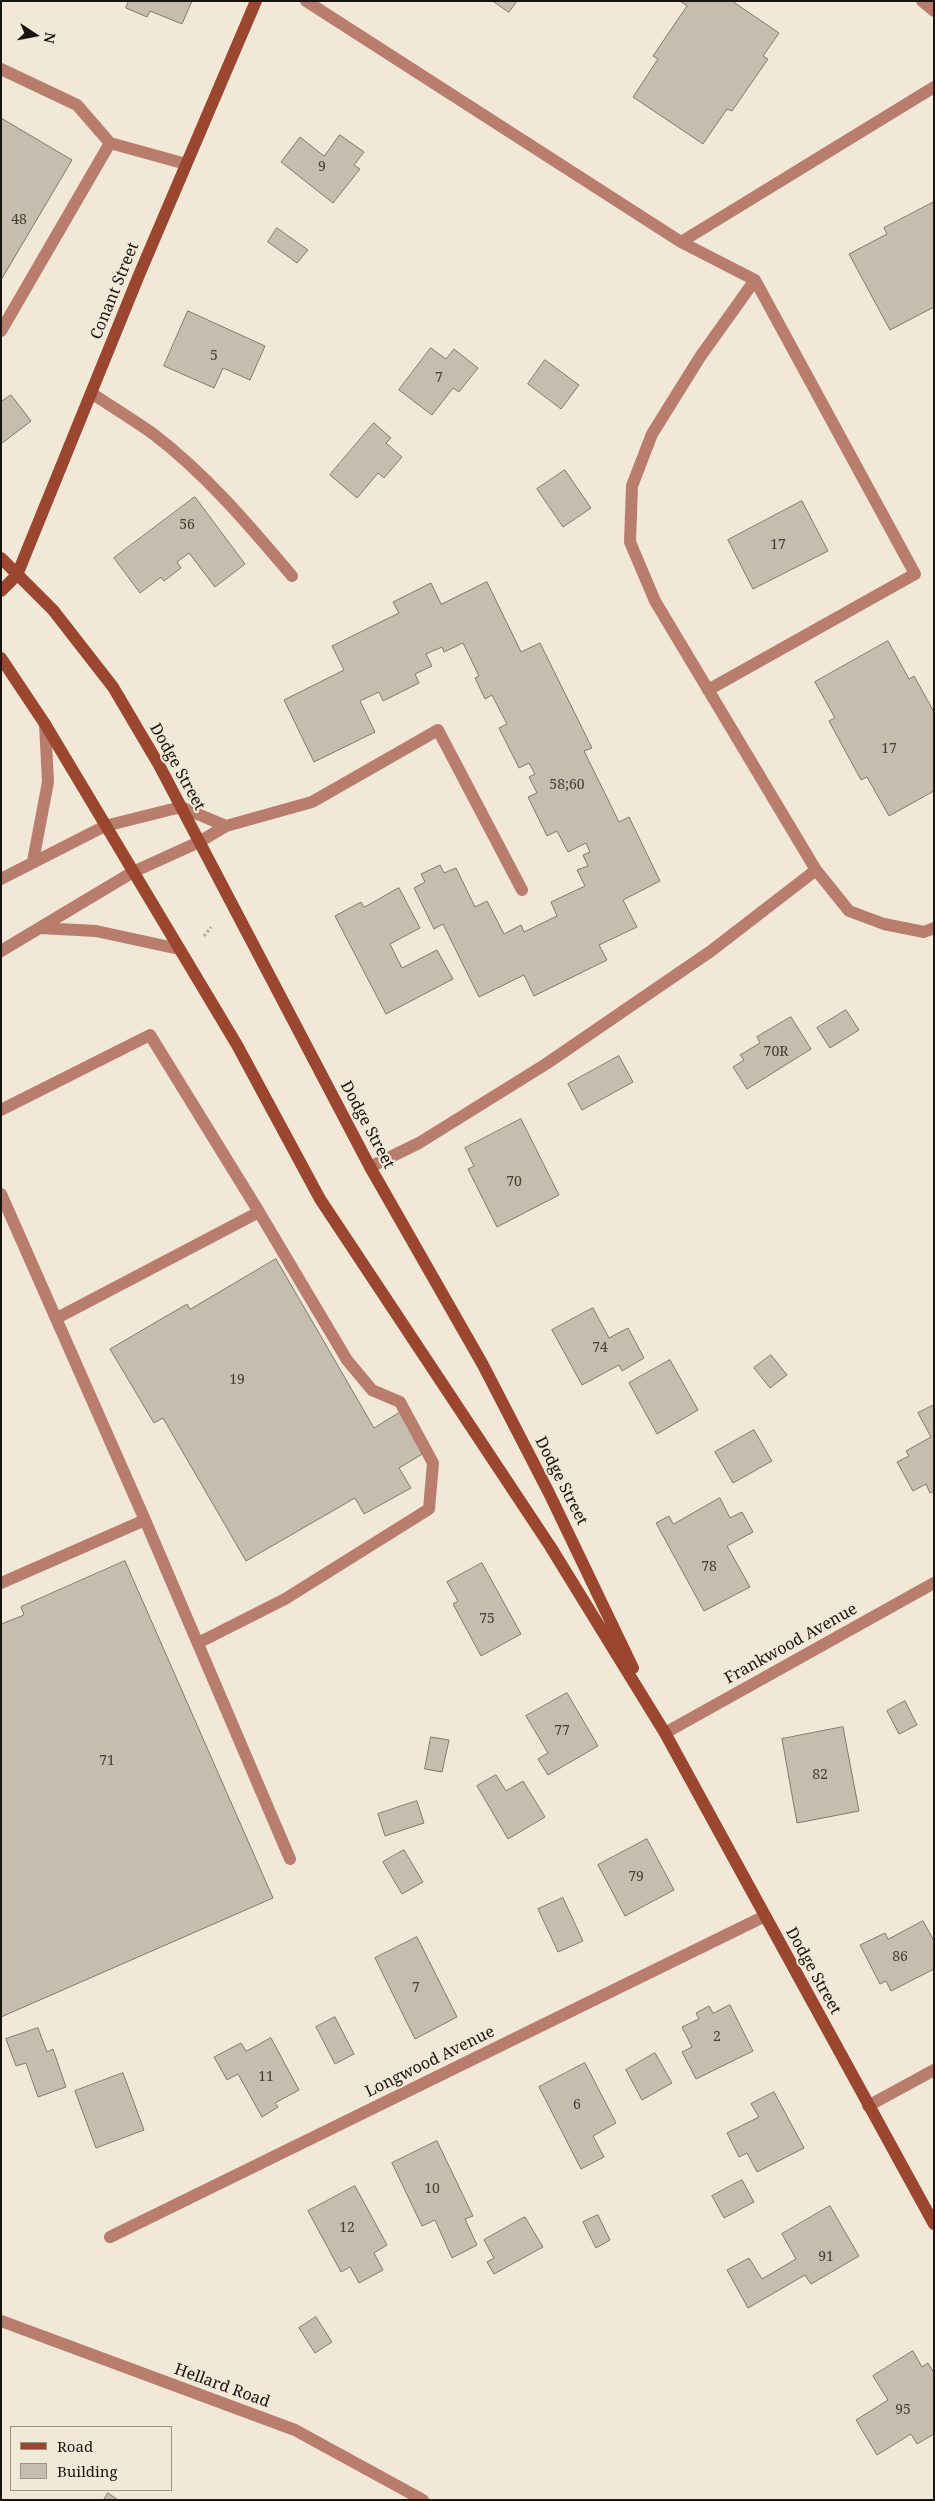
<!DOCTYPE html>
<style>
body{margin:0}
#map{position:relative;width:935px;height:2501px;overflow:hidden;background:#f1e8d8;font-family:"Noto Serif",serif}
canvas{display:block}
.frame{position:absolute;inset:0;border:2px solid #18150f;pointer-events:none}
.legend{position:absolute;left:10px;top:2426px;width:162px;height:65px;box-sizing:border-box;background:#f1e8d8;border:1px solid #9a9488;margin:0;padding:6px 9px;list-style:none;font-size:15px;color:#18150f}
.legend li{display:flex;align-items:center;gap:10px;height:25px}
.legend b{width:25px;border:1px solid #9a9488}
.north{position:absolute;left:10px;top:10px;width:50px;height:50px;-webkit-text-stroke:4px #f1e8d8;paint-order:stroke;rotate:101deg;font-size:14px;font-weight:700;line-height:20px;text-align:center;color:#18150f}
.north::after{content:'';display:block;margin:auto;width:18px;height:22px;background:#18150f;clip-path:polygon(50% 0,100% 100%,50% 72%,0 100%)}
</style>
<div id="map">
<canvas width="935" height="2501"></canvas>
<div class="frame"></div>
<ul class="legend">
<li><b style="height:6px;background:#9b462e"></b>Road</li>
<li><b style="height:14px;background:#c5bdae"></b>Building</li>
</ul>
<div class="north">N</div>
</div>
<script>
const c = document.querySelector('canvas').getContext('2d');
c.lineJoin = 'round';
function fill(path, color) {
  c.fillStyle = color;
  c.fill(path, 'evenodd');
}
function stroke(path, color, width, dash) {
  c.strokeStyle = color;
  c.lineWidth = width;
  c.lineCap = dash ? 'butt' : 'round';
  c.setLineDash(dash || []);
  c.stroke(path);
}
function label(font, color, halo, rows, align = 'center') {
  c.font = font + ' "Noto Serif",serif';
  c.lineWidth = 4.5;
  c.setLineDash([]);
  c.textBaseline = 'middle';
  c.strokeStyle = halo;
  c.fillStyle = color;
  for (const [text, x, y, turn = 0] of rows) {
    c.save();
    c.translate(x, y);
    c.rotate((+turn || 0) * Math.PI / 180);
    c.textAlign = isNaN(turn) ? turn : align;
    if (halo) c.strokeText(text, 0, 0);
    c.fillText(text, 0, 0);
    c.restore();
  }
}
const building = new Path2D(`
 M 129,1 L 192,1 L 182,24 L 150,11 L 147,17 L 126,8 Z
 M 493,1 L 517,1 L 509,12 Z
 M 680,1 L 732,1 L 779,33 L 763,56 L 768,59 L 732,111 L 727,109 L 703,144 L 633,97 L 658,59 L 653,56 L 687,6 Z
 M 1,118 L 72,160 L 1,280 Z
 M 340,135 L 364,152 L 354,165 L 360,169 L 333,203 L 281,162 L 300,137 L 324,156 Z
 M 934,202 L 934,307 L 890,330 L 849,254 L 887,234 L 884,228 Z
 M 277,228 L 308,250 L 297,263 L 268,242 Z
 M 188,311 L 265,346 L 250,380 L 223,368 L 214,388 L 164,366 Z
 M 431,348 L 446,359 L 454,349 L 478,368 L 459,392 L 453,388 L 432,415 L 399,390 Z
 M 545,360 L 579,385 L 561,409 L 528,384 Z
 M 11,395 L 31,421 L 1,444 L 1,402 Z
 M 374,423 L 391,438 L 386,443 L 402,457 L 384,478 L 378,473 L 357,498 L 330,475 Z
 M 565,470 L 591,508 L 563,527 L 537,489 Z
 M 195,497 L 245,564 L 215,587 L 189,553 L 177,562 L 181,568 L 164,581 L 161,577 L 140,593 L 114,558 Z
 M 802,501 L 828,551 L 753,589 L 728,540 Z
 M 487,582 L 521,652 L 540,643 L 592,748 L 584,751 L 619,822 L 629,817 L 660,881 L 623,900 L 637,927 L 599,945 L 607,960 L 534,996 L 524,975 L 479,997 L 443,924 L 434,929 L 414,888 L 425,882 L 421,874 L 440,865 L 444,873 L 456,868 L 475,907 L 487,901 L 504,934 L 521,925 L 524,932 L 557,916 L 551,902 L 585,886 L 577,870 L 588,866 L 583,855 L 590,852 L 586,843 L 568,852 L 557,831 L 547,836 L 528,797 L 537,793 L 529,777 L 535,774 L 529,763 L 519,768 L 499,728 L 507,724 L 492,695 L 485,699 L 475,678 L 479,676 L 463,643 L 444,652 L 442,647 L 426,654 L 432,666 L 415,674 L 419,683 L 383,701 L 379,692 L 360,701 L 375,732 L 314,762 L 284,700 L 344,670 L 332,646 L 399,613 L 393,602 L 431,583 L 441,604 Z
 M 888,641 L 909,679 L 914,676 L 934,712 L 934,791 L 889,816 L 867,777 L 861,780 L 829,721 L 835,718 L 815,682 Z
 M 399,888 L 420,928 L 390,944 L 402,968 L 437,950 L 453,979 L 386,1014 L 335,916 L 361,902 L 364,907 Z
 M 846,1010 L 859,1030 L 830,1048 L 817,1028 Z
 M 791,1017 L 811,1049 L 747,1089 L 733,1067 L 744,1060 L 740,1055 L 760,1043 L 757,1037 Z
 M 619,1056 L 633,1082 L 582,1110 L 568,1084 Z
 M 521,1119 L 559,1195 L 497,1227 L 468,1169 L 474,1166 L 465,1148 Z
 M 276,1259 L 374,1428 L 400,1412 L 424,1453 L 399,1468 L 411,1488 L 364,1514 L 355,1498 L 246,1561 L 163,1418 L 154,1423 L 110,1349 L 187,1304 L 190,1309 Z
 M 593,1308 L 609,1338 L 628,1328 L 644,1358 L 622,1371 L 619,1365 L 582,1385 L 552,1330 Z
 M 771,1355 L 787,1375 L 770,1388 L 754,1368 Z
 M 670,1360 L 698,1410 L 657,1434 L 629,1383 Z
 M 934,1405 L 934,1491 L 930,1493 L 926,1484 L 913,1491 L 897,1462 L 909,1456 L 906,1451 L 931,1437 L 918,1413 Z
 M 754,1430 L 772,1461 L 733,1483 L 715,1452 Z
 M 720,1498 L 730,1518 L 742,1512 L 753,1532 L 727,1546 L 750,1587 L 704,1611 L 656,1523 L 669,1516 L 673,1524 Z
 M 125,1561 L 273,1898 L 1,2017 L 1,1624 L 24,1615 L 21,1607 Z
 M 482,1563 L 521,1634 L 481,1656 L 453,1604 L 458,1601 L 447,1582 Z
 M 567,1693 L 598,1746 L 548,1775 L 538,1759 L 548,1753 L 526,1716 Z
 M 905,1701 L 917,1725 L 899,1734 L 887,1711 Z
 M 843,1727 L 859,1811 L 797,1823 L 782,1739 Z
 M 431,1737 L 449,1740 L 442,1772 L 425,1769 Z
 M 496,1775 L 506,1791 L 523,1781 L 545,1817 L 508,1839 L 477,1786 Z
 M 417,1801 L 424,1823 L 385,1836 L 378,1814 Z
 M 647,1839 L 674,1890 L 625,1916 L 598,1865 Z
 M 404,1850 L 423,1882 L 402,1894 L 383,1862 Z
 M 563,1898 L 583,1941 L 558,1952 L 538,1909 Z
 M 923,1921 L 934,1941 L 934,1969 L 891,1991 L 886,1981 L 880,1984 L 860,1945 L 885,1933 L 888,1939 Z
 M 417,1937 L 457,2017 L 415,2039 L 375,1958 Z
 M 730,2005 L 753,2051 L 696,2079 L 682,2052 L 692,2047 L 682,2027 L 699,2019 L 696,2013 L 709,2006 L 713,2013 Z
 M 335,2017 L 354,2054 L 335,2064 L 316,2027 Z
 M 38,2028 L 47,2052 L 53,2049 L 66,2087 L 38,2097 L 26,2063 L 16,2066 L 6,2039 Z
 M 271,2038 L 299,2090 L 275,2103 L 278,2107 L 262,2117 L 238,2074 L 227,2080 L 214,2057 L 241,2043 L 246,2051 Z
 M 655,2053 L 672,2083 L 642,2100 L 626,2070 Z
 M 585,2063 L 616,2123 L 593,2136 L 604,2157 L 581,2169 L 539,2087 Z
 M 123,2073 L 144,2130 L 96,2148 L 75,2091 Z
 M 774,2092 L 804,2148 L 757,2172 L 747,2153 L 739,2157 L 727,2133 L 759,2117 L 751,2104 Z
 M 437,2141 L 473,2216 L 465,2219 L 477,2245 L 452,2258 L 435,2220 L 422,2226 L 392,2163 Z
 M 742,2180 L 754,2202 L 724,2218 L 712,2196 Z
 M 355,2186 L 387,2245 L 374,2253 L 383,2270 L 359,2283 L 350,2267 L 341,2272 L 308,2211 Z
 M 830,2206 L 859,2256 L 811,2284 L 805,2275 L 748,2308 L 727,2270 L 749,2258 L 762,2279 L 796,2259 L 782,2234 Z
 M 598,2215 L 610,2240 L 596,2248 L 583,2222 Z
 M 525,2217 L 543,2247 L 494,2274 L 487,2262 L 494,2258 L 484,2240 Z
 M 316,2317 L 332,2342 L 315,2353 L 299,2328 Z
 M 913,2351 L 922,2367 L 928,2363 L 934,2373 L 934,2434 L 917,2444 L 911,2434 L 877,2455 L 856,2420 L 888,2400 L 873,2376 Z
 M 108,2493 L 118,2500 L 104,2500 Z`);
const path = new Path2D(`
 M 204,936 L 211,927`);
const lane = new Path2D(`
 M 306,1 L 681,242 L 755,280 L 700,357 L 652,434 L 632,486 L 630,542 L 655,601 L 816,870 L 849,911 L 884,924 L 924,932 L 934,928
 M 922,1 L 934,11
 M 1,69 L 77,105 L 110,143
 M 681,242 L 934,87
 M 1,331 L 110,143 L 186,164
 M 91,393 C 111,406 132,419 152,433 C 205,473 249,525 292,576
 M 708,690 L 915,574 L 755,280
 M 33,861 L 48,782 L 45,724
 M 1,879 L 105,826 L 181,807 L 226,826
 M 40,928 L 96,931 L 179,949
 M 1,951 L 133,872 L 199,842 L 226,826 L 312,802 L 438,730 L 522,890
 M 1,1110 L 150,1035 L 259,1212 L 57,1318
 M 370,1167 L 419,1143 L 546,1064 L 711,951 L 816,870
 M 1,1194 L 145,1520 L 1,1583
 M 145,1520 L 290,1859
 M 198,1643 L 285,1599 L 429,1509 L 433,1463 L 400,1402 L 372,1390 L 347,1360 L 259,1212`);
const street = new Path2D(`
 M 665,1733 L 934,1583
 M 868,2106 L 934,2070
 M 110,2237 L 765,1916
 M 1,2321 L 295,2430 L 423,2500`);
const secondary = new Path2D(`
 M 1,558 L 53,610 L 113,687 L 159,765 L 370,1167 L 483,1365 L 549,1493 L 633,1668
 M 1,591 L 17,575 L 139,275 L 256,1
 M 1,658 L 45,724 L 237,1045 L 320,1199 L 550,1546 L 665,1733 L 934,2224`);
const numberNames = [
 ["9",322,167],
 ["48",19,220],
 ["5",214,356],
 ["7",439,378],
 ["56",187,525],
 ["17",778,545],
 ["17",889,749],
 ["58;60",567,785],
 ["70R",776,1052],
 ["70",514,1182],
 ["74",600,1348],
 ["19",237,1380],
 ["78",709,1567],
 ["75",487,1619],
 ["77",562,1731],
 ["71",107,1761],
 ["82",820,1775],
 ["79",636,1877],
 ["86",900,1957],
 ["7",416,1988],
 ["2",717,2037],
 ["11",266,2077],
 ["6",577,2105],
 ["10",432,2189],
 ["12",347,2228],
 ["91",826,2257],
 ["95",903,2410]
];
const streetNames = [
 ["Conant Street",115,291,-68],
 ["Dodge Street",177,767,61],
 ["Dodge Street",367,1125,62],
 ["Dodge Street",561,1481,63],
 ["Frankwood Avenue",791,1644,-29],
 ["Dodge Street",813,1971,61],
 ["Longwood Avenue",430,2062,-26],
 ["Hellard Road",222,2386,20]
];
fill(building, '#c5bdae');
stroke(building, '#81796b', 1);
stroke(path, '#aea79a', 3, [2.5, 2.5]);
stroke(lane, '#b87d6c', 12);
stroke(street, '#b87d6c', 12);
stroke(secondary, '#9b462e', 12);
label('14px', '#433f37', null, numberNames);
label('16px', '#18150f', '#f1e8d8', streetNames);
</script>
